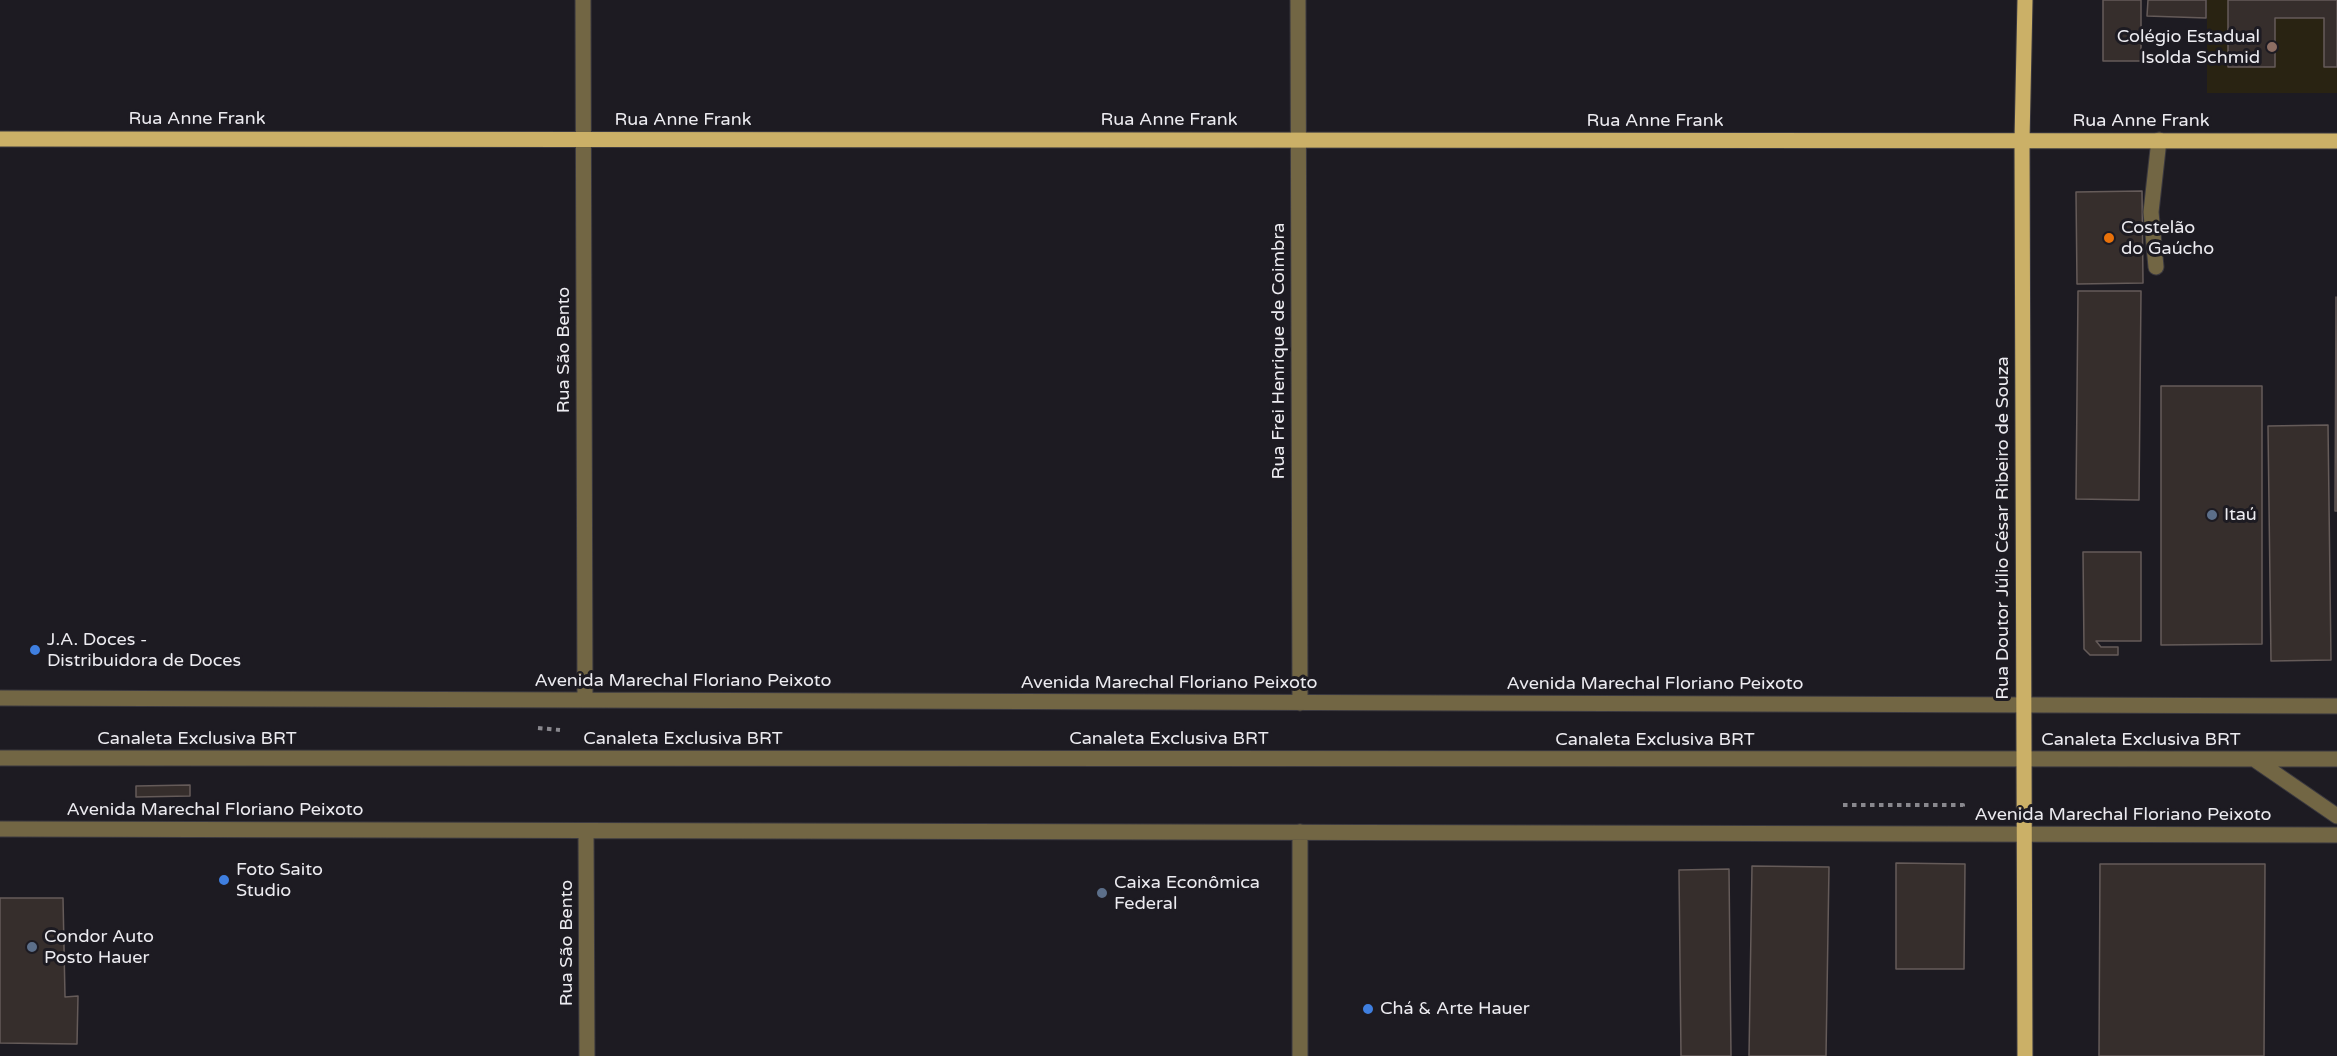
<!DOCTYPE html>
<meta charset="utf-8">
<style>
body{margin:0}
canvas{display:block;background:#1d1b22}
</style>
<canvas width="2337" height="1056"></canvas>
<script>
const c = document.querySelector('canvas').getContext('2d');
c.lineJoin = 'round';
function fill(path, color) {
  c.fillStyle = color;
  c.fill(path, 'evenodd');
}
function stroke(path, color, width, dash) {
  c.strokeStyle = color;
  c.lineWidth = width;
  c.lineCap = dash ? 'butt' : 'round';
  c.setLineDash(dash || []);
  c.stroke(path);
}
function label(font, color, halo, rows, align = 'center') {
  c.font = font + ' "Varela Round",sans-serif';
  c.lineWidth = 6;
  c.setLineDash([]);
  c.textBaseline = 'middle';
  c.strokeStyle = halo;
  c.fillStyle = color;
  for (const [text, x, y, turn = 0] of rows) {
    c.save();
    c.translate(x, y);
    c.rotate((+turn || 0) * Math.PI / 180);
    c.textAlign = isNaN(turn) ? turn : align;
    if (halo) c.strokeText(text, 0, 0);
    c.fillText(text, 0, 0);
    c.restore();
  }
}
const education = new Path2D(`
 M 2207,0 L 2337,0 L 2337,93 L 2207,93 Z`);
const building = new Path2D(`
 M 2103,0 L 2141,0 L 2141,61 L 2103,61 Z
 M 2148,0 L 2206,0 L 2206,18 L 2147,16 Z
 M 2228,0 L 2337,0 L 2337,67 L 2324,67 L 2324,18 L 2275,18 L 2275,67 L 2228,67 Z
 M 2142,191 L 2143,283 L 2077,284 L 2076,192 Z
 M 2078,291 L 2141,291 L 2139,500 L 2076,499 Z
 M 2336,297 L 2337,511 L 2335,511 Z
 M 2161,386 L 2262,386 L 2262,644 L 2161,645 Z
 M 2328,425 L 2331,660 L 2271,661 L 2268,426 Z
 M 2083,552 L 2141,552 L 2141,641 L 2096,641 L 2101,647 L 2118,647 L 2118,655 L 2090,655 L 2084,649 Z
 M 190,785 L 190,796 L 136,797 L 136,786 Z
 M 1896,863 L 1965,864 L 1964,969 L 1896,969 Z
 M 2100,864 L 2265,864 L 2264,1056 L 2099,1056 Z
 M 1752,866 L 1829,867 L 1826,1056 L 1749,1056 Z
 M 1729,869 L 1731,1056 L 1681,1056 L 1679,870 Z
 M 0,898 L 63,898 L 65,997 L 78,996 L 77,1044 L 0,1043 Z`);
const path = new Path2D(`
 M 538,728 L 560,730
 M 1843,805 L 1963,805 L 1963,809`);
const minor = new Path2D(`
 M 583,0 L 585,700
 M 1298,0 L 1300,703
 M 2156,267 L 2151,212 L 2159,140
 M 0,698 L 2337,706
 M 0,758 L 2337,759
 M 2254,759 L 2337,816
 M 0,829 L 2337,835
 M 586,831 L 587,1056
 M 1300,832 L 1300,1056`);
const major = new Path2D(`
 M 0,139 L 2337,141
 M 2025,1056 L 2022,140 L 2025,0`);
const markers = [
 [2272,47,6,"#8d6e63"],
 [2109,238,6,"#e8710a"],
 [2212,515,6,"#5c6f8a"],
 [35,650,6,"#3f7fe0"],
 [224,880,6,"#3f7fe0"],
 [1102,893,6,"#5c6f8a"],
 [32,947,6,"#5c6f8a"],
 [1368,1009,6,"#3f7fe0"]
];
const poiNames = [
 ["Colégio Estadual",2260,37,"right"],
 ["Isolda Schmid",2260,58,"right"],
 ["Costelão",2121,228],
 ["do Gaúcho",2121,249],
 ["Itaú",2224,515],
 ["J.A. Doces -",47,640],
 ["Distribuidora de Doces",47,661],
 ["Foto Saito",236,870],
 ["Studio",236,891],
 ["Caixa Econômica",1114,883],
 ["Federal",1114,904],
 ["Condor Auto",44,937],
 ["Posto Hauer",44,958],
 ["Chá & Arte Hauer",1380,1009]
];
const streetNames = [
 ["Rua Anne Frank",197,119],
 ["Rua Anne Frank",683,120],
 ["Rua Anne Frank",1169,120],
 ["Rua Anne Frank",1655,121],
 ["Rua Anne Frank",2141,121],
 ["Rua São Bento",564,350,-90],
 ["Rua Frei Henrique de Coimbra",1279,351,-90],
 ["Rua Doutor Júlio César Ribeiro de Souza",2003,528,-90],
 ["Avenida Marechal Floriano Peixoto",683,681],
 ["Avenida Marechal Floriano Peixoto",1169,683],
 ["Avenida Marechal Floriano Peixoto",1655,684],
 ["Canaleta Exclusiva BRT",197,739],
 ["Canaleta Exclusiva BRT",683,739],
 ["Canaleta Exclusiva BRT",1169,739],
 ["Canaleta Exclusiva BRT",1655,740],
 ["Canaleta Exclusiva BRT",2141,740],
 ["Avenida Marechal Floriano Peixoto",215,810],
 ["Avenida Marechal Floriano Peixoto",2123,815],
 ["Rua São Bento",567,943,-90]
];
fill(education, '#292312');
fill(building, '#362e2c');
stroke(building, '#655b59', 1.5);
stroke(minor, '#3a383f', 17);
stroke(major, '#3a383f', 17);
stroke(path, '#89888e', 4, [4.5, 4.5]);
stroke(minor, '#726644', 15);
stroke(major, '#cbb067', 15);
for (const [x, y, r, color] of markers) {
  const dot = new Path2D();
  dot.arc(x, y, r, 0, 2 * Math.PI);
  c.fillStyle = color;
  c.fill(dot);
  stroke(dot, '#1d1b22', 2);
}
label('18px', '#ecebf0', '#1d1b22', poiNames, 'left');
label('18px', '#ecebf0', '#1d1b22', streetNames);
</script>
